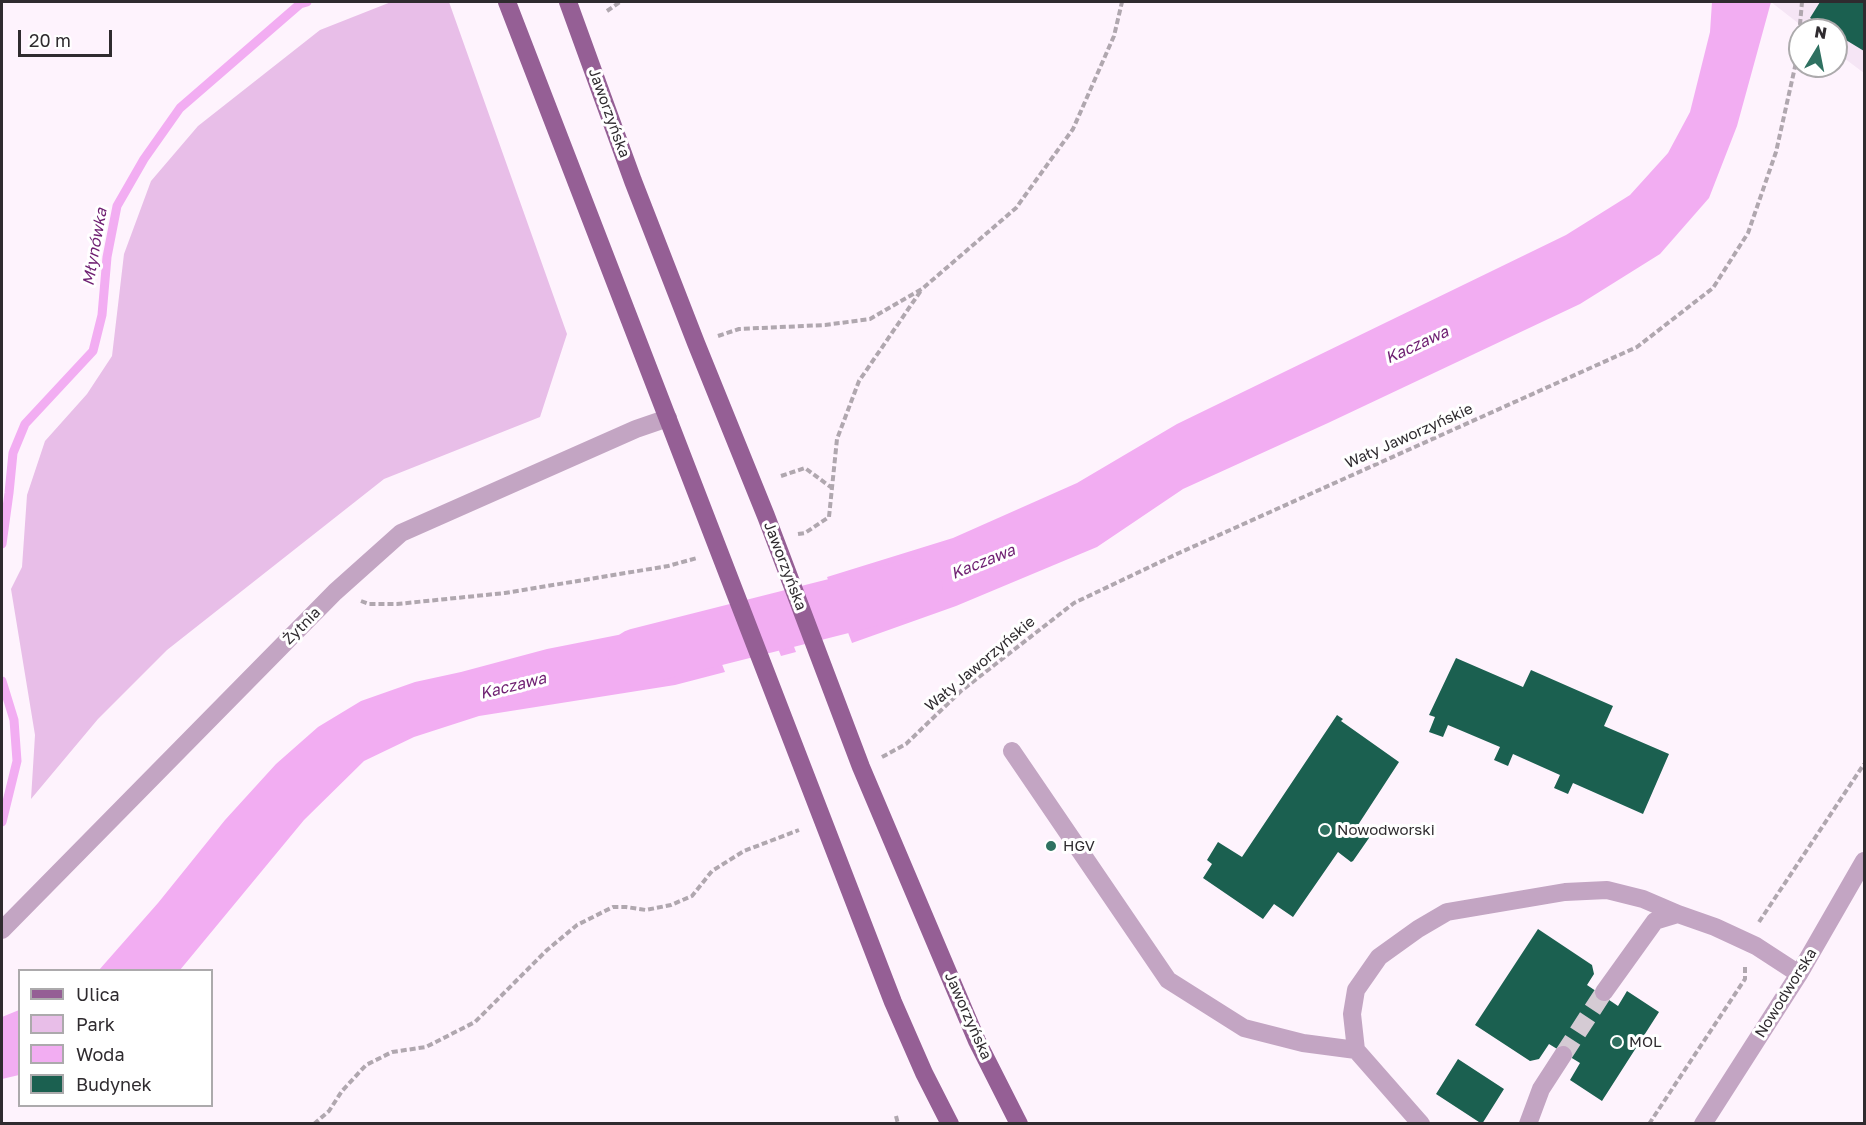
<!DOCTYPE html>
<meta charset="utf-8">
<style>
body{margin:0}
#map{position:relative;width:1866px;height:1125px;overflow:hidden;background:#fef3fd;font-family:"Golos Text",sans-serif}
canvas{display:block}
.frame{position:absolute;inset:0;border:3px solid #2f2b2f;pointer-events:none}
.legend{position:absolute;left:18px;top:969px;width:195px;height:138px;box-sizing:border-box;background:#fff;border:2px solid #acaaac;margin:0;padding:8px 10px;list-style:none;font-size:18px;color:#2f2b2f}
.legend li{display:flex;align-items:center;gap:12px;height:30px}
.legend b{width:30px;border:2px solid #acaaac}
.north{position:absolute;left:1788px;top:18px;width:60px;height:60px;box-sizing:border-box;background:#fff;border:2px solid #acaaac;border-radius:50%;rotate:10deg;font-size:16px;font-weight:700;line-height:24px;text-align:center;color:#2f2b2f}
.north::after{content:'';display:block;margin:auto;width:21px;height:27px;background:#2f7161;clip-path:polygon(50% 0,100% 100%,50% 72%,0 100%)}
.scale{position:absolute;left:18px;top:30px;width:94px;height:27px;box-sizing:border-box;border:3px solid #2f2b2f;border-top:0;padding-left:8px;font-size:18px;line-height:21px;white-space:nowrap;color:#2f2b2f;-webkit-text-stroke:4px #fff;paint-order:stroke}
</style>
<div id="map">
<canvas width="1866" height="1125"></canvas>
<div class="frame"></div>
<ul class="legend">
<li><b style="height:8px;background:#955f95"></b>Ulica</li>
<li><b style="height:16px;background:#e8bee8"></b>Park</li>
<li><b style="height:16px;background:#f2adf2"></b>Woda</li>
<li><b style="height:16px;background:#1b6050"></b>Budynek</li>
</ul>
<div class="north">N</div>
<div class="scale">20 m</div>
</div>
<script>
const c = document.querySelector('canvas').getContext('2d');
c.lineJoin = 'round';
function fill(path, color) {
  c.fillStyle = color;
  c.fill(path, 'evenodd');
}
function stroke(path, color, width, dash) {
  c.strokeStyle = color;
  c.lineWidth = width;
  c.lineCap = dash ? 'butt' : 'round';
  c.setLineDash(dash || []);
  c.stroke(path);
}
function label(font, color, halo, rows, align = 'center') {
  c.font = font + ' "Golos Text",sans-serif';
  c.lineWidth = 6;
  c.setLineDash([]);
  c.textBaseline = 'middle';
  c.strokeStyle = halo;
  c.fillStyle = color;
  for (const [text, x, y, turn = 0] of rows) {
    c.save();
    c.translate(x, y);
    c.rotate((+turn || 0) * Math.PI / 180);
    c.textAlign = isNaN(turn) ? turn : align;
    if (halo) c.strokeText(text, 0, 0);
    c.fillText(text, 0, 0);
    c.restore();
  }
}
const built = new Path2D(`
 M 1771,2 L 1864,2 L 1864,73 L 1836,52 L 1836,30 L 1807,30 Z`);
const green = new Path2D(`
 M 391,2 L 449,2 L 567,334 L 540,417 L 384,479 L 167,650 L 98,719 L 31,799 L 35,735 L 11,589 L 22,567 L 27,495 L 45,441 L 87,394 L 112,356 L 124,254 L 151,181 L 198,126 L 320,30 Z`);
const water = new Path2D(`
 M 1712,2 L 1771,2 L 1737,126 L 1709,198 L 1660,254 L 1580,304 L 1328,423 L 1183,489 L 1097,547 L 956,606 L 852,643 L 827,577 L 953,538 L 1077,483 L 1177,424 L 1566,235 L 1630,195 L 1668,153 L 1690,112 L 1710,32 Z
 M 777,602 L 796,652 L 781,656 L 761,606 Z
 M 704,618 L 725,672 L 675,685 L 479,716 L 414,737 L 364,761 L 304,820 L 180,970 L 99,970 L 158,903 L 225,820 L 276,764 L 318,727 L 361,701 L 415,682 L 461,672 L 547,649 Z
 M 19,1010 L 19,1075 L 2,1079 L 2,1017 Z`);
const stream = new Path2D(`
 M 2,544 L 9,493 L 13,453 L 25,424 L 93,351 L 102,315 L 107,257 L 117,206 L 144,159 L 180,108 L 300,4 L 307,2
 M 2,681 L 14,720 L 17,761 L 2,822`);
const river = new Path2D(`
 M 637,657 L 914,587`);
const building = new Path2D(`
 M 1820,2 L 1864,2 L 1864,51 L 1836,34 L 1836,30 L 1830,30 L 1810,18 Z
 M 1456,658 L 1523,687 L 1531,670 L 1613,706 L 1604,726 L 1669,754 L 1643,814 L 1573,783 L 1568,794 L 1554,788 L 1560,775 L 1513,754 L 1508,766 L 1494,760 L 1500,747 L 1448,725 L 1443,737 L 1429,732 L 1435,717 L 1429,715 Z
 M 1337,715 L 1343,719 L 1341,721 L 1399,762 L 1356,828 L 1369,836 L 1369,838 L 1353,861 L 1351,862 L 1338,852 L 1293,917 L 1274,904 L 1263,919 L 1203,878 L 1212,864 L 1207,860 L 1218,842 L 1242,857 Z
 M 1538,929 L 1592,965 L 1594,974 L 1587,985 L 1618,1006 L 1627,991 L 1659,1012 L 1602,1101 L 1570,1080 L 1580,1063 L 1549,1044 L 1539,1059 L 1530,1061 L 1475,1025 Z
 M 1458,1059 L 1504,1089 L 1482,1124 L 1436,1094 Z`);
const minorTunnel = new Path2D(`
 M 1563,1055 L 1604,992`);
const path = new Path2D(`
 M 607,11 L 620,2
 M 718,336 L 739,329 L 825,325 L 870,319 L 922,289 L 1016,208 L 1073,129 L 1114,36 L 1122,2
 M 781,476 L 805,468 L 832,488
 M 798,534 L 805,533 L 829,517 L 837,439 L 859,381 L 922,289
 M 361,601 L 369,604 L 397,604 L 505,593 L 668,566 L 697,558
 M 882,757 L 906,744 L 961,691 L 1074,603 L 1179,553 L 1637,347 L 1713,288 L 1748,233 L 1776,152 L 1797,58 L 1802,2
 M 1759,922 L 1864,764
 M 896,1116 L 898,1124
 M 314,1124 L 329,1111 L 342,1091 L 366,1065 L 392,1052 L 426,1047 L 475,1022 L 547,950 L 577,925 L 613,907 L 626,907 L 646,910 L 671,905 L 692,896 L 712,871 L 744,851 L 799,830
 M 1649,1124 L 1745,979 L 1745,967`);
const minor = new Path2D(`
 M 1012,751 L 1168,980 L 1244,1028 L 1303,1043 L 1356,1050 L 1421,1124
 M 2,930 L 335,592 L 401,533 L 636,429 L 668,418
 M 1604,992 L 1655,921 L 1678,914 L 1715,927 L 1756,946 L 1799,974
 M 1356,1050 L 1352,1014 L 1356,990 L 1379,957 L 1418,929 L 1447,912 L 1565,892 L 1607,890 L 1643,899 L 1678,914
 M 1528,1124 L 1541,1089 L 1563,1055
 M 1703,1124 L 1799,974 L 1864,861`);
const major = new Path2D(`
 M 507,2 L 893,1002 L 924,1073 L 950,1124
 M 568,2 L 633,181 L 696,343 L 766,516 L 861,767 L 977,1041 L 1019,1124`);
const markers = [
 [1325,830,6,"#2f7161"],
 [1051,846,6,"#2f7161"],
 [1617,1042,6,"#2f7161"]
];
const streetNames = [
 ["Jaworzyńska",609,113,70],
 ["Wały Jaworzyńskie",1409,436,-24],
 ["Jaworzyńska",785,566,69],
 ["Żytnia",302,626,-45],
 ["Wały Jaworzyńskie",980,664,-40],
 ["Nowodworska",1786,993,-58],
 ["Jaworzyńska",968,1016,66]
];
const poiNames = [
 ["Nowodworski",1337,830],
 ["HGV",1063,846],
 ["MOL",1629,1042]
];
const waterNames = [
 ["Młynówka",95,247,-80],
 ["Kaczawa",1417,345,-25],
 ["Kaczawa",983,562,-22],
 ["Kaczawa",513,686,-14]
];
fill(built, '#f5e5f5');
fill(green, '#e8bee8');
fill(water, '#f2adf2');
stroke(stream, '#f2adf2', 9);
stroke(river, '#f2adf2', 57);
fill(building, '#1b6050');
stroke(minorTunnel, '#d5cbd4', 18, [18, 9]);
stroke(path, '#b0a7af', 4, [6, 3]);
stroke(minor, '#c3a5c3', 18);
stroke(major, '#955f95', 18);
for (const [x, y, r, color] of markers) {
  const dot = new Path2D();
  dot.arc(x, y, r, 0, 2 * Math.PI);
  c.fillStyle = color;
  c.fill(dot);
  stroke(dot, '#fff', 2);
}
label('15px', '#2f2b2f', '#fff', streetNames);
label('15px', '#2f2b2f', '#fff', poiNames, 'left');
label('italic 16px', '#6e1e71', '#fff', waterNames);
</script>
